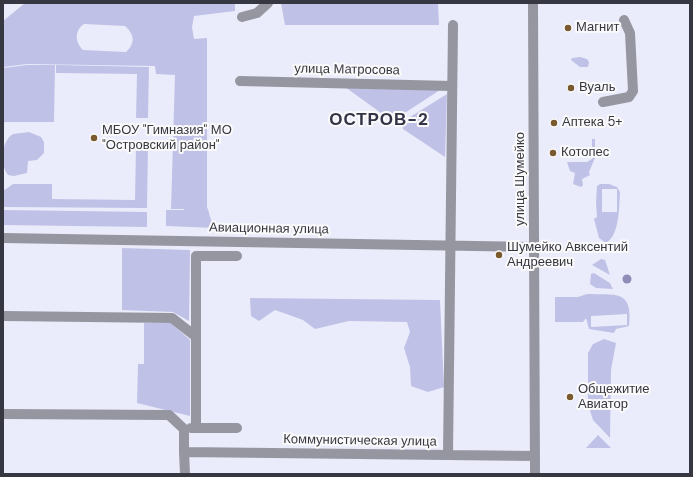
<!DOCTYPE html>
<meta charset="utf-8">
<style>
body{margin:0}
#map{position:relative;width:693px;height:477px;overflow:hidden;background:#ebecfb;font-family:"DM Sans",sans-serif}
canvas{display:block}
.frame{position:absolute;inset:0;border:4px solid #373741;pointer-events:none}
</style>
<div id="map">
<canvas width="693" height="477"></canvas>
<div class="frame"></div>
</div>
<script>
const c = document.querySelector('canvas').getContext('2d');
c.lineJoin = 'round';
function fill(path, color) {
  c.fillStyle = color;
  c.fill(path, 'evenodd');
}
function stroke(path, color, width, dash) {
  c.strokeStyle = color;
  c.lineWidth = width;
  c.lineCap = dash ? 'butt' : 'round';
  c.setLineDash(dash || []);
  c.stroke(path);
}
function label(font, color, halo, rows, align = 'center') {
  c.font = font + ' "DM Sans",sans-serif';
  c.lineWidth = 4;
  c.setLineDash([]);
  c.textBaseline = 'middle';
  c.strokeStyle = halo;
  c.fillStyle = color;
  for (const [text, x, y, turn = 0] of rows) {
    c.save();
    c.translate(x, y);
    c.rotate((+turn || 0) * Math.PI / 180);
    c.textAlign = isNaN(turn) ? turn : align;
    if (halo) c.strokeText(text, 0, 0);
    c.fillText(text, 0, 0);
    c.restore();
  }
}
const green = new Path2D(`
 M 25,3 L 235,3 L 235,11 L 194,16 L 192,27 L 194,39 L 207,38 L 207,207 C 210,214 210,221 216,228 L 166,226 L 166,210 L 184,210 L 185,161 L 184,209 L 171,209 L 175,75 L 156,74 L 155,66 L 27,64 L 3,67 L 3,21 ZM 84,24 L 125,26 C 134,34 136,43 126,52 L 83,50 C 75,42 74,31 84,24 Z
 M 281,3 L 438,3 L 439,25 L 285,25 Z
 M 580,57 L 587,59 L 589,62 L 588,67 L 580,67 L 571,60 L 572,58 Z
 M 27,65 L 55,65 L 54,122 L 5,122 L 3,124 L 3,68 Z
 M 56,65 L 149,67 L 148,118 L 136,118 L 137,74 L 56,73 Z
 M 345,87 L 440,90 L 400,116 L 387,111 L 381,113 Z
 M 447,94 L 445,157 L 403,129 L 402,122 Z
 M 29,132 L 41,137 L 44,142 L 44,153 L 37,160 L 28,161 L 27,173 L 14,176 L 8,175 C 0,165 1,141 13,134 Z
 M 592,139 L 595,139 L 595,158 L 589,172 L 590,175 L 582,179 L 583,185 L 581,187 L 573,184 L 575,173 L 570,171 L 567,162 L 587,162 L 592,159 Z
 M 136,146 L 148,146 L 147,208 L 3,207 L 3,191 L 13,184 L 52,184 L 52,199 L 135,200 Z
 M 600,184 L 609,184 L 617,187 L 620,192 C 619,206 620,235 606,243 L 599,238 L 594,219 L 597,217 L 596,203 L 597,186 ZM 602,189 L 617,189 L 617,212 L 602,212 Z
 M 3,210 L 147,212 L 147,227 L 3,225 Z
 M 122,248 L 190,250 L 189,321 L 173,312 L 122,310 Z
 M 601,259 L 605,260 L 610,275 L 592,265 Z
 M 594,273 L 610,283 L 613,289 L 596,288 L 590,284 L 591,274 Z
 M 587,294 C 616,295 633,289 629,326 L 616,329 L 614,333 L 589,329 L 586,318 L 583,322 L 555,322 L 555,297 L 578,297 ZM 627,314 L 627,325 L 591,327 L 591,316 Z
 M 250,298 L 440,300 L 444,387 L 428,392 L 411,386 L 410,367 L 404,348 L 410,332 L 407,322 L 349,321 L 315,329 L 303,320 L 275,310 L 259,321 L 251,316 Z
 M 144,323 L 171,323 L 190,340 L 190,416 L 137,403 L 138,364 L 144,364 Z
 M 604,339 L 616,343 L 611,370 L 610,438 L 593,420 L 588,404 L 588,353 L 593,344 Z
 M 598,435 L 611,448 L 586,448 Z`);
const minor = new Path2D(`
 M 533,3 L 535,474
 M 242,17 L 257,13 L 268,3
 M 240,81 L 452,86
 M 603,102 L 629,97 L 633,91 L 630,33 L 624,20
 M 3,238 L 534,247
 M 3,316 L 172,318 L 195,336
 M 3,414 L 169,415 L 184,429 L 184,452
 M 196,427 L 196,256 L 237,256
 M 191,428 L 237,428
 M 448,455 L 453,25
 M 185,474 L 184,452 L 535,456`);
const trees = [
 [627,279]
];
const markers = [
 [568,28,4,"#795a2f"],
 [571,88,4,"#795a2f"],
 [554,123,4,"#795a2f"],
 [94,138,4,"#795a2f"],
 [553,153,4,"#795a2f"],
 [499,255,4,"#795a2f"],
 [570,397,4,"#795a2f"]
];
const poiNames = [
 ["Магнит",576,28],
 ["Вуаль",579,88],
 ["Аптека 5+",562,123],
 ["МБОУ \"Гимназия\" МО",102,131],
 ["\"Островский район\"",102,146],
 ["Котопес",561,153],
 ["Шумейко Авксентий",507,248],
 ["Андреевич",507,263],
 ["Общежитие",578,390],
 ["Авиатор",578,405]
];
const streetNames = [
 ["улица Матросова",347,70,1],
 ["улица Шумейко",521,179,-90],
 ["Авиационная улица",269,229,1],
 ["Коммунистическая улица",360,441,1]
];
const districtNames = [
 ["ОСТРОВ-2",379,121]
];
fill(green, '#c0c1e6');
stroke(minor, '#9596a0', 10);
c.fillStyle = '#8f8db7';
for (const [x, y] of trees) {
  c.beginPath();
  c.arc(x, y, 4.5, 0, 2 * Math.PI);
  c.fill();
}
for (const [x, y, r, color] of markers) {
  const dot = new Path2D();
  dot.arc(x, y, r, 0, 2 * Math.PI);
  c.fillStyle = color;
  c.fill(dot);
  stroke(dot, '#fafafa', 1.5);
}
label('13px', '#373741', '#fafafa', poiNames, 'left');
label('13px', '#373741', '#fafafa', streetNames);
c.letterSpacing = '1px';
label('bold 17px', '#323346', '#fafafa', districtNames);
c.letterSpacing = '0px';
</script>
